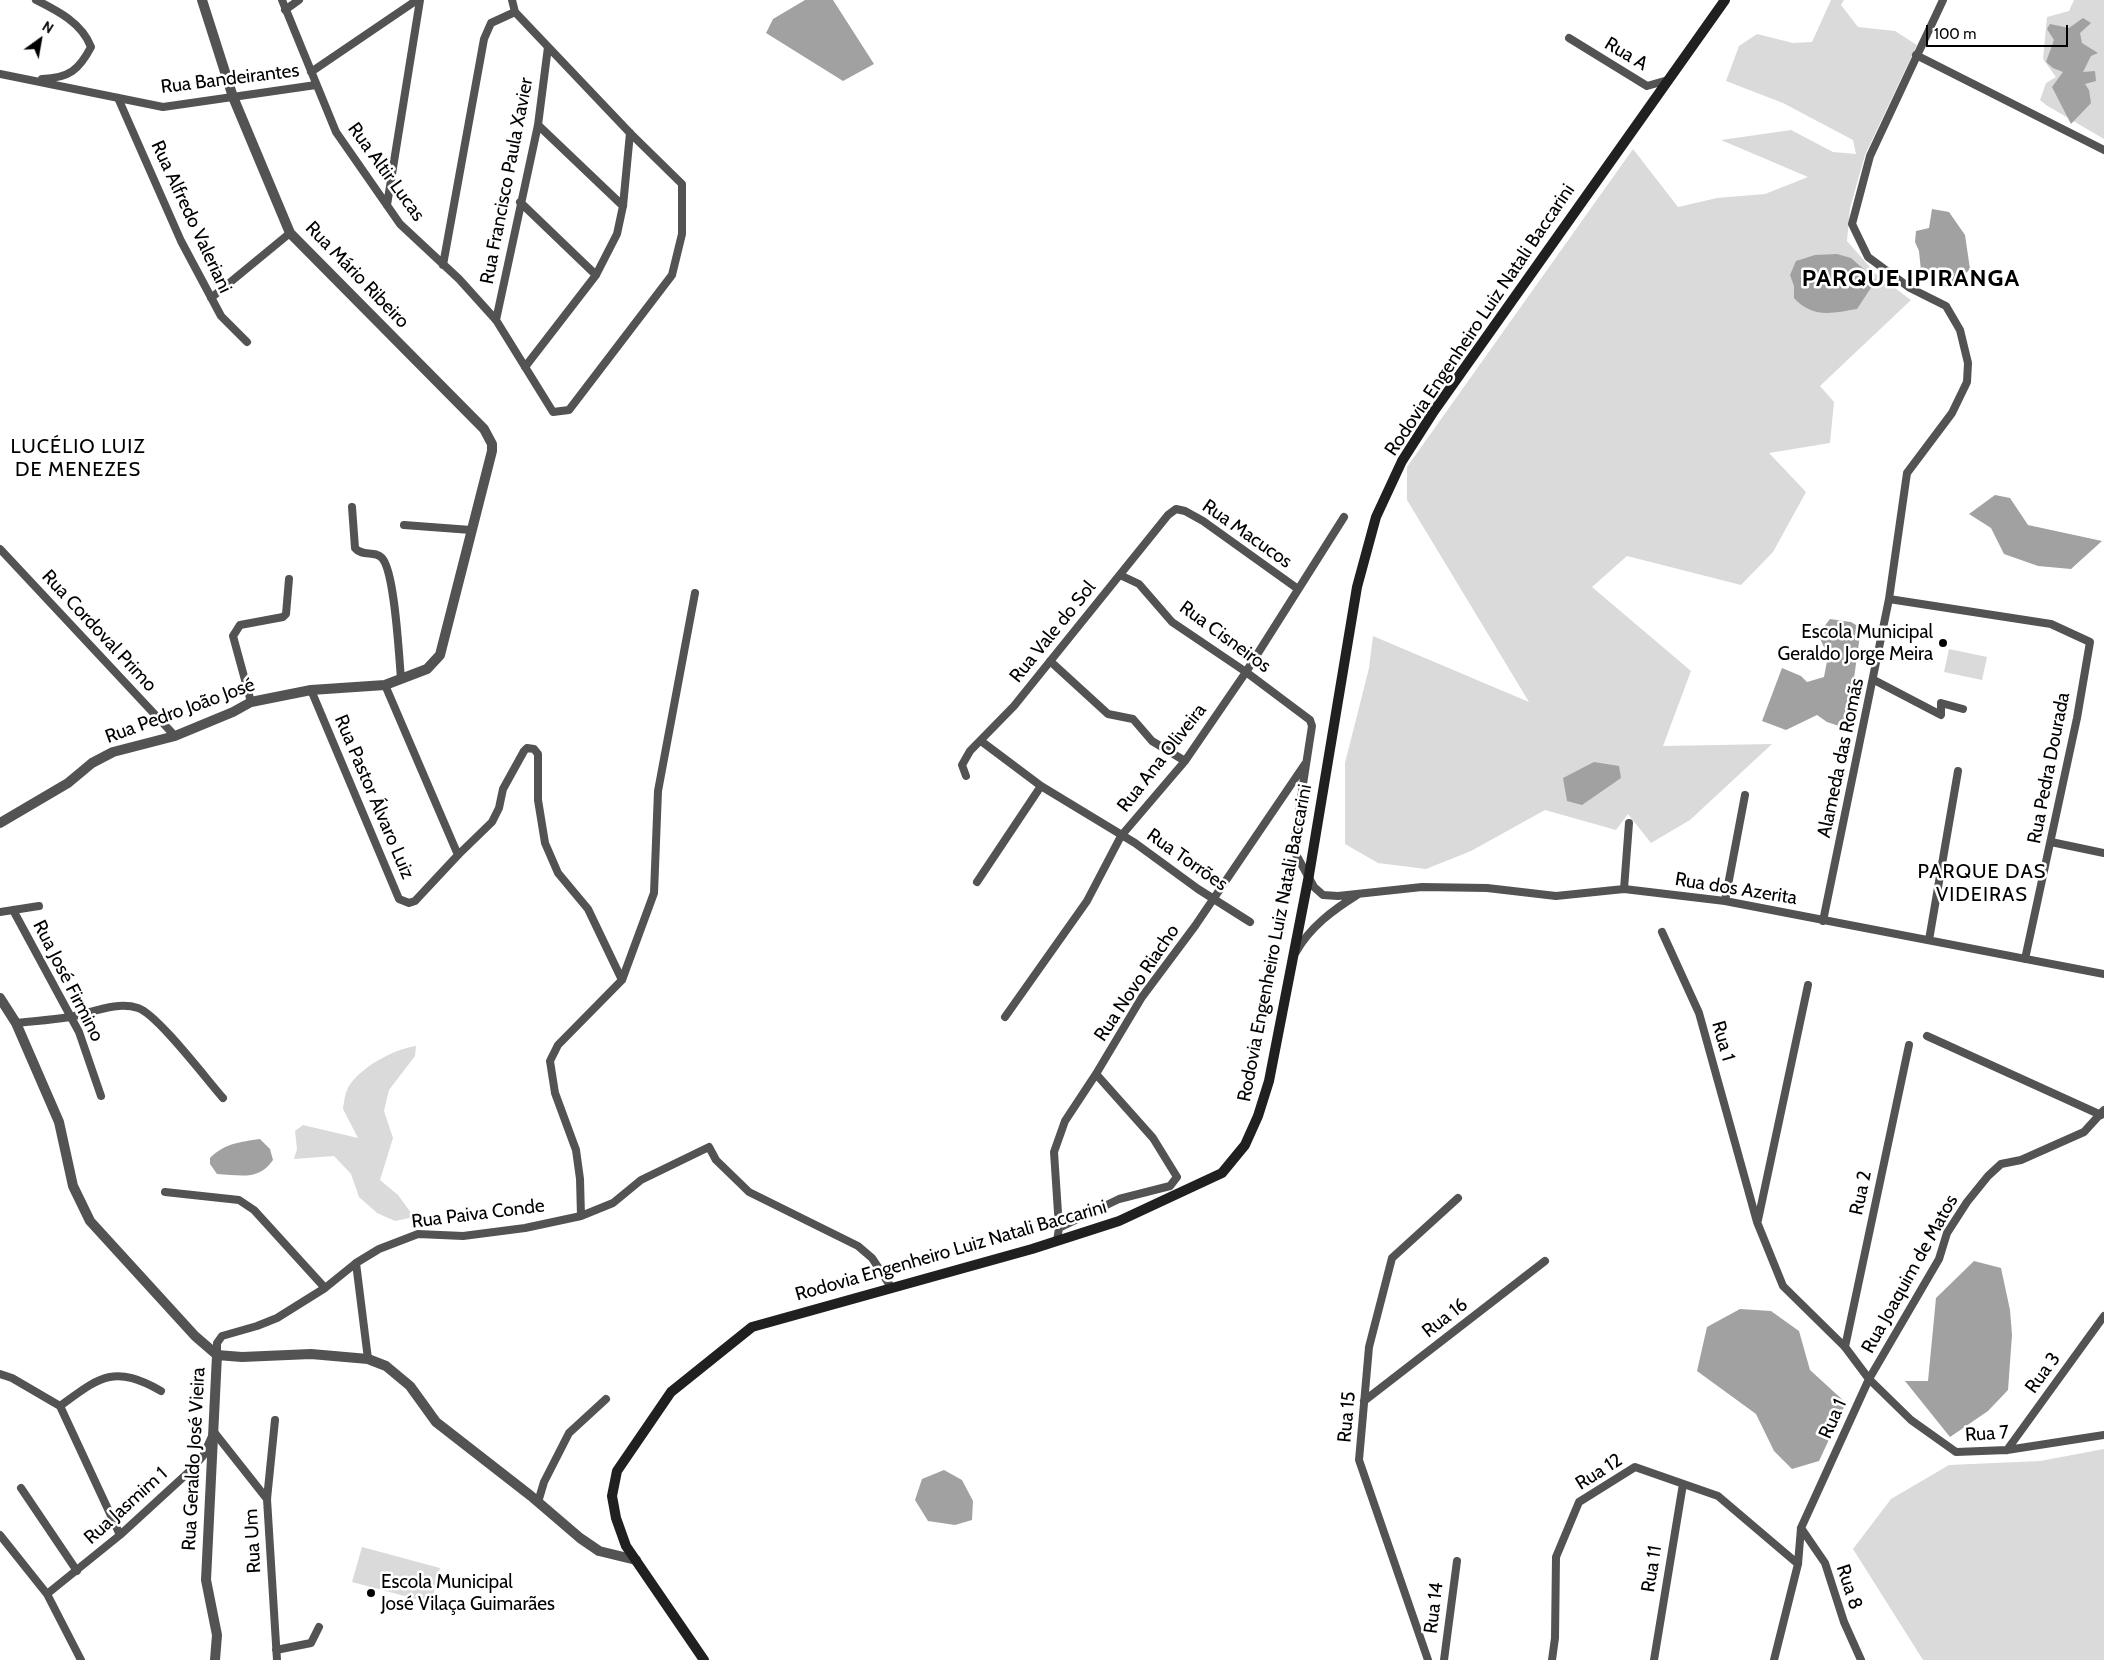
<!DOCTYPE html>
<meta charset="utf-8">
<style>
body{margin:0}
#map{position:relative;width:2104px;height:1660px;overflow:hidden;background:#fff;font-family:Cabin,sans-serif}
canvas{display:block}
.north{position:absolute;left:15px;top:15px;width:50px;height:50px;-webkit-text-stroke:4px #fff;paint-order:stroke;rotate:32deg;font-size:14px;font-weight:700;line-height:20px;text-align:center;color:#000}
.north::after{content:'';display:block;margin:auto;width:18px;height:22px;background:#000;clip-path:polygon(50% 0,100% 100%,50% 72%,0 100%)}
.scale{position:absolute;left:1926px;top:25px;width:142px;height:22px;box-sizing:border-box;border:2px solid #000;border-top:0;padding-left:6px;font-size:15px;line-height:18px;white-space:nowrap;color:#000;-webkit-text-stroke:4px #fff;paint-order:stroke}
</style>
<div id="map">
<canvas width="2104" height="1660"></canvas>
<div class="north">N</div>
<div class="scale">100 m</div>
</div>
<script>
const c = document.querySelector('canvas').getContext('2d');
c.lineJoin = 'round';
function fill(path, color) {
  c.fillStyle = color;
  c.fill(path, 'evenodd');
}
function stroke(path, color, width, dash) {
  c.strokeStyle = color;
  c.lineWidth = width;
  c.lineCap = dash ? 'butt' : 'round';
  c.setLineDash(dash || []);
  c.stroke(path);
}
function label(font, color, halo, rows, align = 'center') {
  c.font = font + ' Cabin,sans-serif';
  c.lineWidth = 5;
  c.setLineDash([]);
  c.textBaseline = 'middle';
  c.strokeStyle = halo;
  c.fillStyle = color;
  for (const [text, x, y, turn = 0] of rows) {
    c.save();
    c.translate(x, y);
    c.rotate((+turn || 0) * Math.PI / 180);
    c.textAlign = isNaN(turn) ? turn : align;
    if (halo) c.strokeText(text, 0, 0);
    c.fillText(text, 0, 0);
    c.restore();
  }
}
const green = new Path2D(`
 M 1831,0 L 1844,0 L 1841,5 L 1858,27 L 1895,31 L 1917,45 L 1865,155 L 1850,208 L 1847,241 L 1876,274 L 1911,300 L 1820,386 L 1834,402 L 1830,443 L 1769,453 L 1806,492 L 1773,552 L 1741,585 L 1627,556 L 1592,587 L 1691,671 L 1663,746 L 1772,744 L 1690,820 L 1651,843 L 1628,814 L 1616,830 L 1545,810 L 1471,851 L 1426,869 L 1378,863 L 1345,844 L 1345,763 L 1369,668 L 1373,636 L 1529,702 L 1407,500 L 1407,467 L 1633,149 L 1678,207 L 1717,198 L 1765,194 L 1808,177 L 1721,140 L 1791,130 L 1833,152 L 1856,154 L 1853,140 L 1783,103 L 1726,81 L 1739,46 L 1757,34 L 1793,43 L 1812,42 Z
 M 2074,0 L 2104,0 L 2104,139 L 2046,105 L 2040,100 L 2046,83 L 2056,77 L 2043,59 L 2047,17 L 2069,11 Z
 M 1949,649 L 1987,657 L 1982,680 L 1944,672 Z
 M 416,1046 L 415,1056 L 389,1090 L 384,1111 L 393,1138 L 380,1180 L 398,1195 L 414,1217 L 395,1221 L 377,1213 L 359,1197 L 351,1174 L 334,1156 L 294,1159 L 297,1149 L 295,1131 L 303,1125 L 358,1138 L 343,1109 C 344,1102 345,1092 349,1086 C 361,1067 394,1049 416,1046 Z
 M 2104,1449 L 2104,1660 L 1923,1660 L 1853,1549 L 1891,1499 L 1949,1465 L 2040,1461 Z
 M 362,1547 L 440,1568 L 431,1603 L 352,1582 Z`);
const water = new Path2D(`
 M 805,0 L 833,0 L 874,64 L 843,81 L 766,33 L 773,19 Z
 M 2083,18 L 2091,23 L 2080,33 L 2082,43 L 2098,53 L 2091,56 L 2083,72 L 2095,71 L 2096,81 L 2085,84 L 2089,90 L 2091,103 L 2071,124 L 2052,87 L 2063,72 L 2053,68 L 2046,62 L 2054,40 L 2047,29 L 2050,24 L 2069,28 Z
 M 1932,209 L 1949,212 L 1965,235 L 1970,269 L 1956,283 L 1942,287 L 1931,280 L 1921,271 L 1919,251 L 1915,242 L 1916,231 L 1929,228 Z
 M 1837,254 L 1851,258 L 1876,280 L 1857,309 C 1833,313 1813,319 1794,298 L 1794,286 L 1790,275 L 1796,261 L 1815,255 Z
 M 1995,495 L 2010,498 L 2028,525 L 2102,541 L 2071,569 L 2038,566 L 2004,554 L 1991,528 L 1969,514 Z
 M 1830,619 L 1851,622 L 1861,628 L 1849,714 L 1842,727 L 1827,722 L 1817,715 L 1786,730 L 1762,721 L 1782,668 L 1801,676 L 1807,682 L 1824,677 L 1828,656 L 1818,634 Z
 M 1594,762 L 1619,766 L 1621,778 L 1582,805 L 1567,801 L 1563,778 Z
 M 260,1139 L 270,1149 L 273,1160 C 259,1181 240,1175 217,1174 L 210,1164 L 210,1158 C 225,1143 240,1142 260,1139 Z
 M 1974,1261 L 2001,1268 L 2010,1310 L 2012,1335 L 2008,1390 L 1988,1411 L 1950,1437 L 1905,1381 L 1928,1381 L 1936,1298 Z
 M 1740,1309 L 1771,1311 L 1799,1331 L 1810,1370 L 1846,1403 L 1819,1461 L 1792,1469 L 1774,1451 L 1756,1414 L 1697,1371 L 1707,1327 Z
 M 944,1470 L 962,1480 L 973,1501 L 972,1520 L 955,1525 L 928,1521 L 915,1500 L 922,1479 Z`);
const minor = new Path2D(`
 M 36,0 C 58,11 82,23 91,47 C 79,70 69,78 42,79
 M 282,0 L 336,132 L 400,224 L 459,279 L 496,320 L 553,412 L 569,410 L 672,275 L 682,234 L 682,184 L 630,133 L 515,12 L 512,0
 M 285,10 L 299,0
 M 1569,38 L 1647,86 L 1668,80
 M 1916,55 L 2104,150
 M 311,72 L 417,0
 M 0,74 L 163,107 L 316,85
 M 118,98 L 181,241 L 221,316 L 247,342
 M 538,125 L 623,206
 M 520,202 L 596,275
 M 387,205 L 420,0
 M 443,265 L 484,39 L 491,23 L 515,12
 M 211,298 L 290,233
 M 496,320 L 538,125 L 548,47
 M 525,367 L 596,275 L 617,234 L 623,206 L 630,133
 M 352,507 L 355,548 C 362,557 375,550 382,558 C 395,572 399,657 401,679
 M 404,525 L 471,530
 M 0,549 L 175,736
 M 1120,575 L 1139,584 L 1172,622 L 1246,672 L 1310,720 L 1312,726 L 1293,849 L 1314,887 L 1323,895 L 1338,896 L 1422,887 L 1487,888 L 1556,896 L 1624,889 L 1725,901 L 2104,974
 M 1889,599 L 2051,624 L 2090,642 L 2077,718 L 2025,959
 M 1050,661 L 1108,714 L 1133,719 L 1152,741 L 1185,761
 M 1874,680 L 1941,715 L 1941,703 L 1963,709
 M 385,685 L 458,855
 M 311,690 L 399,899 L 409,903 L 415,901 L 458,855 L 492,822 L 499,808 L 503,789 L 524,751 L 527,748 L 534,749 L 538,754 L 538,800 L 545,843 L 558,873 L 588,909 L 622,980
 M 251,702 L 233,636 L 240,625 L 283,617 L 286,614 L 289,579
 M 981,741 L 1041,786 L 1135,843 L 1198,889 L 1250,922
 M 966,776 L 962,765 L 970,751 L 1014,706 L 1168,515 L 1176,509 L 1185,511 L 1203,521 L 1298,589
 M 2051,842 L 2104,853
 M 977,882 L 1041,786
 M 1624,889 L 1629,823
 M 1725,901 L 1745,795
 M 13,910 L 79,1032 L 101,1096
 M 0,912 L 39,906
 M 1823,921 L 1889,599 L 1907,473 L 1952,413 L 1967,382 L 1968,363 L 1960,330 L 1946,306 L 1910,288 L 1868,257 L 1852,224 L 1870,156 L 1943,0
 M 1662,932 L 1699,1013 L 1757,1222 L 1783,1286 L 1845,1347 L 1869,1379 L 1801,1528 L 1798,1564 L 1774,1660
 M 1929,940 L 1958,771
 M 1296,952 C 1310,927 1333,910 1357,895
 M 1005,1017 L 1087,901 L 1121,836 L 1185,761 L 1246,672 L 1344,517
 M 16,1023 C 34,1021 52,1020 70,1017 C 92,1013 116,1001 138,1008 C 157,1014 207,1080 223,1098
 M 1927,1036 L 2101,1115
 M 2104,1110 L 2084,1132 L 2021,1160 L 2001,1164 L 1988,1176 L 1967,1202 L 1947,1233 L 1939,1259 L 1869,1379 L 1911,1420 L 1956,1452 L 2007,1450 L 2104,1435
 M 165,1192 L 239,1200 L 254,1210 L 325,1288
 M 581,1216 L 580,1179 L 576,1150 L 555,1093 L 550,1061 L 558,1045 L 622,980 L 654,893 L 658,791 L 695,593
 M 1758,1220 L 1808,985
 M 1059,1228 L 1119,1199 L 1170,1186 L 1177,1177 L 1153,1138 L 1096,1074
 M 1057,1241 L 1059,1228 L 1054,1152 L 1065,1121 L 1096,1074 L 1142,997 L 1195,926 L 1305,764
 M 356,1263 L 368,1359
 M 1845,1347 L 1909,1045
 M 217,1355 L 217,1343 L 222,1336 L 257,1326 L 277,1318 L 325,1288 L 356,1263 L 379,1249 L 418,1234 L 463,1236 L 525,1228 L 581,1216 L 613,1203 L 641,1180 L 709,1147 L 716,1160 L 749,1192 L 858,1246 L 872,1258 L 891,1287
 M 0,1374 L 12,1378 L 60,1406 L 120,1535
 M 1364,1401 L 1545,1261
 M 60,1406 C 100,1377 113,1364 161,1391
 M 275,1420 L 267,1499 L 277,1660
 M 2007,1450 L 2104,1316
 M 21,1488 L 77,1571
 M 538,1502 L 544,1482 L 569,1433 L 606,1399
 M 1801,1528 L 1825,1563 L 1844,1622 L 1861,1660
 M 0,1535 L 47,1594 L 81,1660
 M 47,1594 L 120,1535 L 191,1470 L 203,1456 L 214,1432 L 267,1499
 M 276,1650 L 311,1643 L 319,1627
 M 1428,1660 L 1359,1460 L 1369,1347 L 1392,1258 L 1458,1198
 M 1444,1660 L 1457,1561
 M 1552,1660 L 1555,1638 L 1556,1557 L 1579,1502 L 1635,1467 L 1718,1496 L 1798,1564
 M 1654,1660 L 1683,1484`);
const tertiary = new Path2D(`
 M 0,823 L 68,783 L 92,763 L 113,752 L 175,736 L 233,712 L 251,702 L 311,690 L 385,685 L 427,669 L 440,655 L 492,451 L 492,444 L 484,429 L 290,233 L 233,97 L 202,0
 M 0,998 L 16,1023 L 59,1122 L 73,1186 L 90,1221 L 195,1336 L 217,1355 L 206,1580 L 217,1635 L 215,1660
 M 217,1355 L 242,1357 L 311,1354 L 368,1359 L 386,1366 L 410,1386 L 436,1422 L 531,1496 L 580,1538 L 599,1551 L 636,1560`);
const secondary = new Path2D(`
 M 704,1660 L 626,1546 L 616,1518 L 612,1496 L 617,1471 L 671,1392 L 752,1327 L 1032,1249 L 1119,1221 L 1222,1173 L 1245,1145 L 1258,1116 L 1269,1081 L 1309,875 L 1357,587 L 1376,517 L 1402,461 L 1434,411 L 1725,0`);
const markers = [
 [1943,643,5,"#000"],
 [371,1593,5,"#000"]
];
const streetNames = [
 ["Rua A",1626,54,31],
 ["Rua Bandeirantes",230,79,-7],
 ["Rua Altir Lucas",386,172,54],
 ["Rua Francisco Paula Xavier",507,181,-79],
 ["Rua Alfredo Valeriani",191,217,65],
 ["Rua Mário Ribeiro",357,275,46],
 ["Rodovia Engenheiro Luiz Natali Baccarini",1480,320,-56],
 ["Rua Macucos",1247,534,35],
 ["Rua Cordoval Primo",99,631,47],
 ["Rua Vale do Sol",1053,632,-51],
 ["Rua Cisneiros",1225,637,36],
 ["Rua Pedro João José",180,711,-20],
 ["Rua Ana Oliveira",1162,758,-52],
 ["Alameda das Romãs",1841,758,-78],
 ["Rua Pedra Dourada",2049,768,-79],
 ["Rua Pastor Álvaro Luiz",374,797,67],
 ["Rua Torrões",1187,860,35],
 ["Rua dos Azerita",1736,889,9],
 ["Rodovia Engenheiro Luiz Natali Baccarini",1275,943,-79],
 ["Rua José Firmino",68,981,63],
 ["Rua Novo Riacho",1137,983,-56],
 ["Rua 1",1723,1041,74],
 ["Rua 2",1861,1193,-78],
 ["Rua Paiva Conde",478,1214,-7],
 ["Rodovia Engenheiro Luiz Natali Baccarini",951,1251,-16],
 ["Rua Joaquim de Matos",1910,1274,-61],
 ["Rua 16",1445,1318,-38],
 ["Rua 3",2043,1373,-54],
 ["Rua 15",1347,1417,-85],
 ["Rua 1",1833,1419,-66],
 ["Rua 7",1987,1434,-4],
 ["Rua Geraldo José Vieira",194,1459,-87],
 ["Rua 12",1599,1472,-32],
 ["Rua Jasmim 1",126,1506,-42],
 ["Rua Um",253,1541,-93],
 ["Rua 11",1652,1569,-81],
 ["Rua 8",1849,1587,72],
 ["Rua 14",1434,1608,-83]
];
const poiNames = [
 ["Escola Municipal",1933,632],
 ["Geraldo Jorge Meira",1933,654],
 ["Escola Municipal",381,1582,"left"],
 ["José Vilaça Guimarães",381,1604,"left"]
];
const neighbourhoodNames = [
 ["LUCÉLIO LUIZ",78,447],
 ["DE MENEZES",78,470],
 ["PARQUE DAS",1982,872],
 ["VIDEIRAS",1982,895]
];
const districtNames = [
 ["PARQUE IPIRANGA",1911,279]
];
fill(green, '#dadada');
fill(water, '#a1a1a1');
stroke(minor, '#535353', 8);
stroke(tertiary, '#535353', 10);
stroke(secondary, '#202020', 10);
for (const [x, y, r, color] of markers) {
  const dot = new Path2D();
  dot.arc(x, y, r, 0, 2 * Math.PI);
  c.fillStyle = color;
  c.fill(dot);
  stroke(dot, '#fff', 2);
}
label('19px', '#000', '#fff', streetNames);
label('19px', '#000', '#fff', poiNames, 'right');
c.letterSpacing = '1px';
label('20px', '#000', '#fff', neighbourhoodNames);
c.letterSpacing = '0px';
c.letterSpacing = '1px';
label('bold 24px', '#000', '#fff', districtNames);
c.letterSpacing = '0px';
</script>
